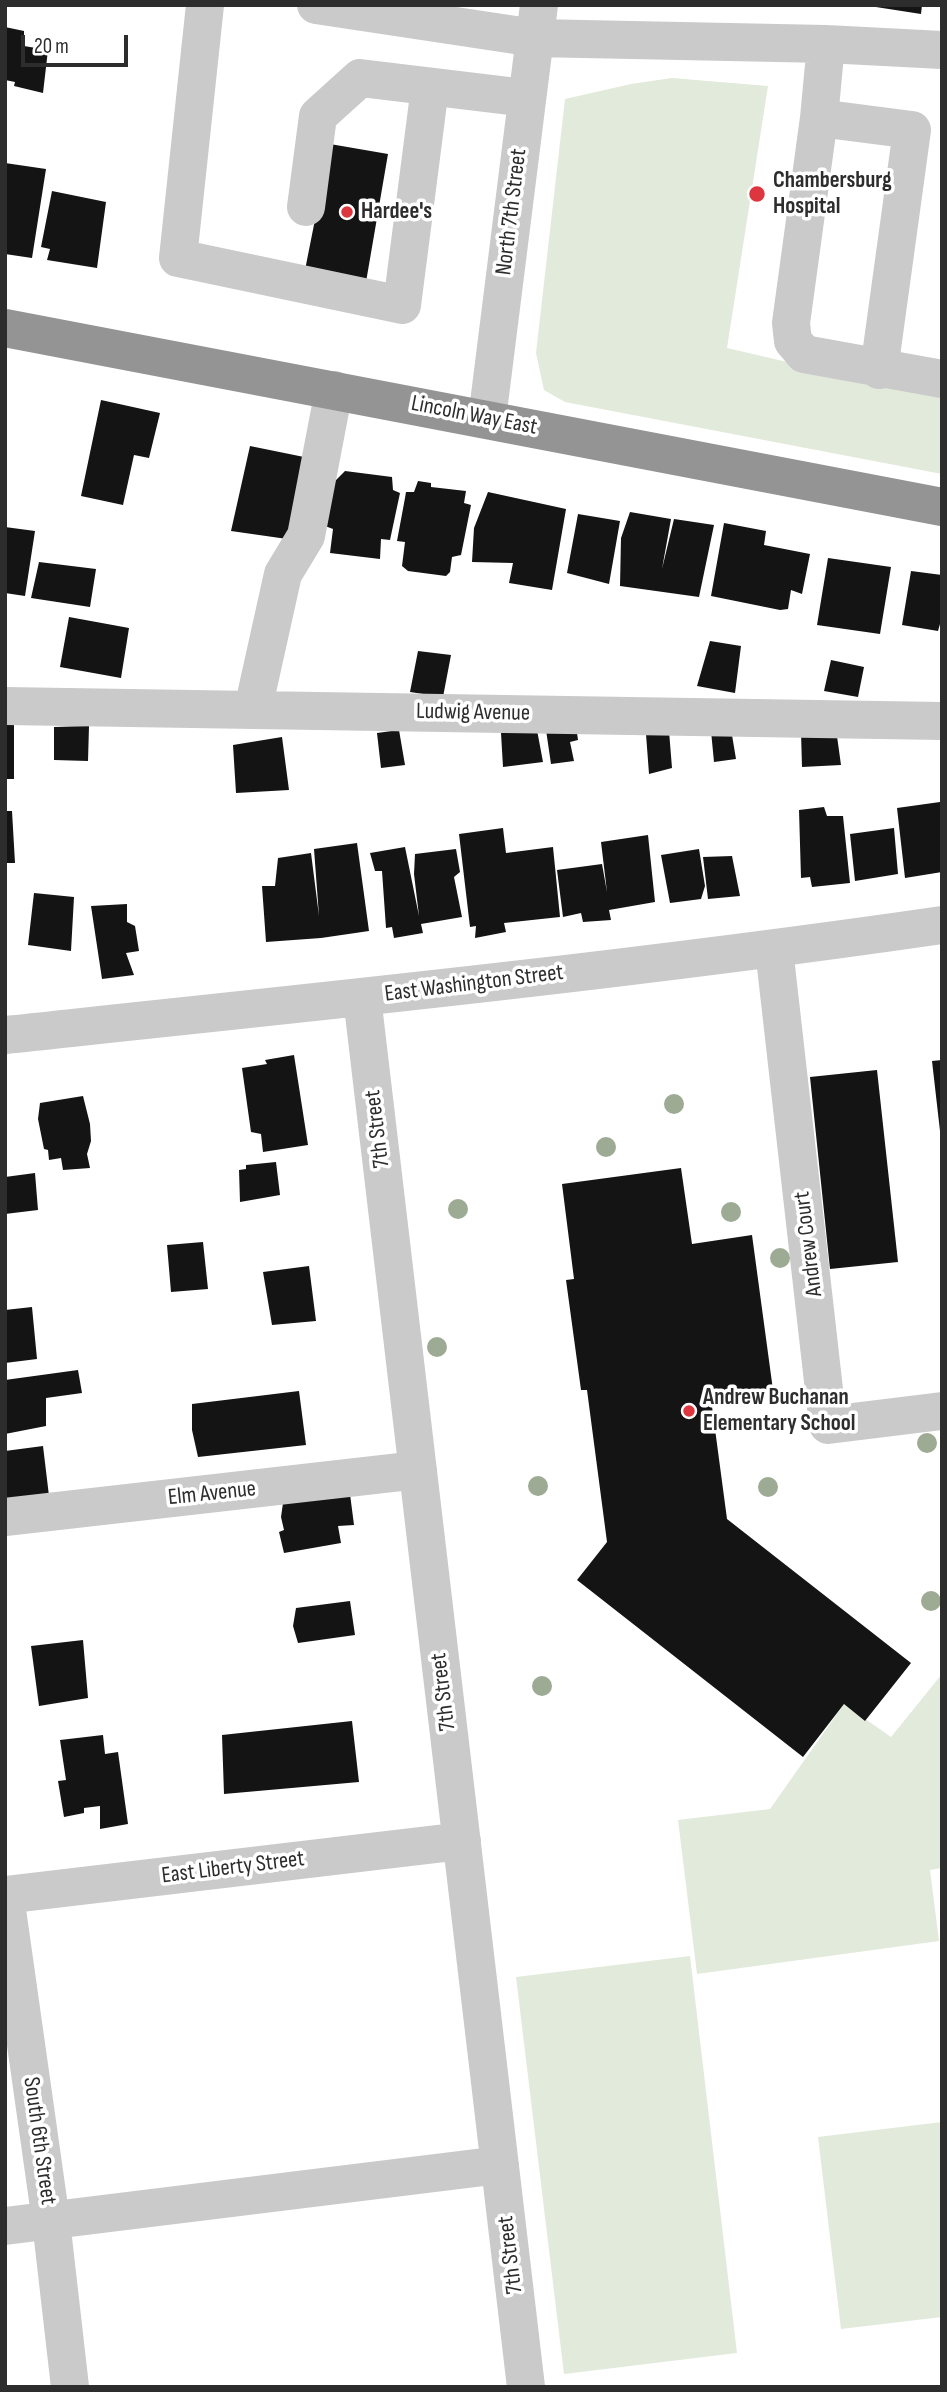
<!DOCTYPE html>
<style>
body{margin:0}
#map{position:relative;width:947px;height:2392px;overflow:hidden;background:#fff;font-family:"Sofia Sans Condensed",sans-serif}
canvas{display:block}
.frame{position:absolute;inset:0;border:7px solid #2d2d2d;pointer-events:none}
.scale{position:absolute;left:21px;top:35px;width:107px;height:32px;box-sizing:border-box;border:4px solid #2d2d2d;border-top:0;padding-left:9px;font-size:21px;line-height:24px;white-space:nowrap;color:#2d2d2d;-webkit-text-stroke:5px #fff;paint-order:stroke}
</style>
<div id="map">
<canvas width="947" height="2392"></canvas>
<div class="frame"></div>
<div class="scale">20 m</div>
</div>
<script>
const c = document.querySelector('canvas').getContext('2d');
c.lineJoin = 'round';
function fill(path, color) {
  c.fillStyle = color;
  c.fill(path, 'evenodd');
}
function stroke(path, color, width, dash) {
  c.strokeStyle = color;
  c.lineWidth = width;
  c.lineCap = dash ? 'butt' : 'round';
  c.setLineDash(dash || []);
  c.stroke(path);
}
function label(font, color, halo, rows, align = 'center') {
  c.font = font + ' "Sofia Sans Condensed",sans-serif';
  c.lineWidth = 7;
  c.setLineDash([]);
  c.textBaseline = 'middle';
  c.strokeStyle = halo;
  c.fillStyle = color;
  for (const [text, x, y, turn = 0] of rows) {
    c.save();
    c.translate(x, y);
    c.rotate((+turn || 0) * Math.PI / 180);
    c.textAlign = isNaN(turn) ? turn : align;
    if (halo) c.strokeText(text, 0, 0);
    c.fillText(text, 0, 0);
    c.restore();
  }
}
const green = new Path2D(`
 M 672,78 L 768,86 L 727,348 L 942,398 L 942,474 L 565,402 L 544,390 L 536,353 L 565,99 L 631,84 Z
 M 942,1674 L 942,1868 L 930,1870 L 939,1941 L 697,1974 L 678,1820 L 770,1809 L 844,1704 L 891,1737 Z
 M 690,1956 L 737,2353 L 564,2374 L 516,1977 Z
 M 942,2122 L 942,2317 L 841,2329 L 818,2137 Z`);
const building = new Path2D(`
 M 863,5 L 922,5 L 921,14 Z
 M 5,27 L 24,31 L 24,46 L 48,50 L 43,93 L 14,86 L 15,82 L 5,80 Z
 M 330,144 L 388,154 L 366,282 L 305,270 Z
 M 5,163 L 46,169 L 32,258 L 5,254 Z
 M 52,191 L 106,202 L 97,268 L 47,260 L 50,249 L 41,247 Z
 M 101,400 L 160,413 L 149,458 L 134,455 L 123,505 L 81,496 Z
 M 250,446 L 304,457 L 287,539 L 231,531 Z
 M 345,471 L 392,477 L 393,490 L 400,493 L 390,540 L 381,539 L 380,559 L 330,553 L 333,529 L 325,526 L 334,482 Z
 M 418,481 L 431,483 L 431,487 L 466,491 L 464,503 L 471,505 L 461,555 L 452,557 L 450,572 L 446,576 L 408,571 L 402,566 L 405,542 L 397,541 L 405,498 L 406,492 L 414,492 Z
 M 488,492 L 566,509 L 552,590 L 509,583 L 513,563 L 472,562 L 474,528 Z
 M 630,512 L 671,519 L 662,569 L 674,519 L 714,525 L 699,597 L 620,586 L 621,538 Z
 M 578,514 L 620,521 L 609,584 L 567,573 Z
 M 724,523 L 766,531 L 764,545 L 810,554 L 802,594 L 791,590 L 788,609 L 780,610 L 711,596 Z
 M 5,527 L 35,531 L 25,596 L 5,593 Z
 M 828,558 L 891,567 L 880,634 L 817,625 Z
 M 39,562 L 96,569 L 90,607 L 31,598 Z
 M 911,571 L 942,575 L 942,617 L 938,631 L 902,625 Z
 M 69,617 L 129,628 L 121,678 L 60,667 Z
 M 710,641 L 741,646 L 735,693 L 697,686 Z
 M 418,651 L 451,655 L 443,697 L 410,692 Z
 M 831,660 L 864,667 L 858,697 L 824,691 Z
 M 14,724 L 14,779 L 5,779 L 5,725 Z
 M 89,726 L 88,761 L 54,760 L 54,727 Z
 M 576,726 L 578,740 L 570,742 L 574,761 L 551,764 L 546,730 Z
 M 731,729 L 736,759 L 714,762 L 711,731 Z
 M 836,729 L 841,765 L 802,767 L 801,732 Z
 M 399,730 L 405,765 L 381,768 L 377,733 Z
 M 537,730 L 543,762 L 503,767 L 501,733 Z
 M 669,731 L 672,768 L 649,774 L 646,734 Z
 M 282,737 L 289,790 L 236,793 L 233,745 Z
 M 940,802 L 942,872 L 905,878 L 897,808 Z
 M 824,807 L 827,816 L 843,816 L 850,883 L 812,887 L 810,877 L 801,878 L 799,810 Z
 M 5,811 L 12,811 L 15,863 L 5,863 Z
 M 503,828 L 506,853 L 553,847 L 560,917 L 504,923 L 506,932 L 475,938 L 476,926 L 470,927 L 459,834 Z
 M 894,828 L 898,874 L 855,881 L 850,834 Z
 M 648,835 L 655,902 L 609,910 L 611,920 L 583,922 L 581,913 L 563,917 L 557,870 L 602,864 L 607,892 L 601,842 Z
 M 357,843 L 369,931 L 321,938 L 266,942 L 262,886 L 275,886 L 278,858 L 311,853 L 319,916 L 314,849 Z
 M 405,847 L 419,916 L 414,874 L 415,854 L 456,849 L 460,872 L 454,877 L 462,917 L 421,924 L 423,933 L 394,938 L 392,927 L 386,928 L 382,871 L 375,871 L 370,853 Z
 M 699,849 L 705,886 L 701,899 L 670,903 L 661,855 Z
 M 732,856 L 740,896 L 708,899 L 703,857 Z
 M 34,893 L 74,897 L 71,951 L 28,945 Z
 M 127,904 L 127,922 L 135,926 L 139,951 L 126,953 L 134,975 L 102,979 L 91,906 Z
 M 294,1055 L 308,1145 L 263,1152 L 261,1134 L 251,1132 L 242,1068 L 267,1064 L 265,1060 Z
 M 942,1060 L 942,1131 L 940,1131 L 932,1061 Z
 M 877,1070 L 898,1262 L 830,1269 L 810,1077 Z
 M 83,1096 L 90,1124 L 91,1141 L 87,1154 L 90,1168 L 63,1170 L 61,1158 L 49,1160 L 48,1150 L 44,1149 L 38,1119 L 40,1103 Z
 M 276,1162 L 280,1195 L 240,1202 L 239,1170 L 246,1169 L 246,1165 Z
 M 681,1168 L 692,1244 L 752,1235 L 773,1390 L 711,1399 L 727,1519 L 911,1663 L 865,1721 L 844,1704 L 803,1757 L 577,1580 L 607,1542 L 587,1390 L 581,1390 L 566,1280 L 574,1279 L 562,1184 Z
 M 35,1173 L 38,1210 L 5,1214 L 5,1177 Z
 M 203,1242 L 208,1289 L 171,1292 L 167,1245 Z
 M 309,1266 L 316,1321 L 272,1325 L 263,1272 Z
 M 32,1307 L 37,1359 L 5,1363 L 5,1310 Z
 M 78,1370 L 82,1393 L 46,1398 L 46,1426 L 5,1434 L 5,1380 Z
 M 299,1391 L 306,1445 L 198,1457 L 192,1430 L 192,1404 Z
 M 43,1446 L 49,1496 L 5,1501 L 5,1451 Z
 M 350,1494 L 354,1525 L 338,1526 L 341,1543 L 284,1553 L 279,1532 L 284,1530 L 281,1517 L 283,1503 Z
 M 350,1601 L 355,1635 L 298,1643 L 293,1626 L 296,1608 Z
 M 83,1640 L 88,1698 L 39,1706 L 31,1646 Z
 M 352,1721 L 359,1782 L 224,1794 L 222,1735 Z
 M 103,1735 L 105,1754 L 118,1752 L 128,1824 L 100,1829 L 100,1806 L 84,1808 L 84,1813 L 64,1817 L 58,1781 L 66,1780 L 60,1740 Z`);
const minor = new Path2D(`
 M 205,5 L 178,258 L 402,305 L 430,87
 M 316,5 L 535,38 L 826,44 L 942,50
 M 826,44 L 819,118 L 791,323 L 793,341 L 804,354 L 942,379
 M 819,118 L 912,130 L 879,370
 M 306,207 L 318,116 L 360,78 L 526,98
 M 487,419 L 539,5
 M 5,706 L 942,721
 M 253,709 L 283,574 L 306,536 L 334,390
 M 774,949 L 828,1425 L 942,1411
 M 362,997 L 526,2387
 M 5,1035 C 318,1002 631,970 942,925
 M 5,1517 L 418,1470
 M 5,1895 L 462,1841
 M 5,1896 L 51,2221 L 70,2387
 M 5,2226 L 500,2165`);
const highway = new Path2D(`
 M 5,328 L 942,507`);
const trees = [
 [674,1104],
 [606,1147],
 [458,1209],
 [731,1212],
 [780,1258],
 [437,1347],
 [927,1443],
 [538,1486],
 [768,1487],
 [931,1601],
 [542,1686]
];
const markers = [
 [757,194,9,"#dd363f"],
 [347,212,7,"#dd363f"],
 [689,1411,7,"#dd363f"]
];
const poiNames = [
 ["Chambersburg",773,181],
 ["Hospital",773,207],
 ["Hardee's",361,212],
 ["Andrew Buchanan",703,1398],
 ["Elementary School",703,1424]
];
const streetNames = [
 ["North 7th Street",512,212,-83],
 ["Lincoln Way East",474,416,11],
 ["Ludwig Avenue",473,713,1],
 ["East Washington Street",474,984,-7],
 ["7th Street",378,1129,-97],
 ["Andrew Court",809,1244,-97],
 ["Elm Avenue",212,1494,-6],
 ["7th Street",444,1692,-97],
 ["East Liberty Street",233,1868,-7],
 ["South 6th Street",39,2141,82],
 ["7th Street",511,2255,-97]
];
fill(green, '#e2eadb');
fill(building, '#141414');
stroke(minor, '#cacaca', 38);
stroke(highway, '#949494', 38);
c.fillStyle = '#9eab94';
for (const [x, y] of trees) {
  c.beginPath();
  c.arc(x, y, 10, 0, 2 * Math.PI);
  c.fill();
}
for (const [x, y, r, color] of markers) {
  const dot = new Path2D();
  dot.arc(x, y, r, 0, 2 * Math.PI);
  c.fillStyle = color;
  c.fill(dot);
  stroke(dot, '#fff', 2.5);
}
label('bold 23px', '#2d2d2d', '#fff', poiNames, 'left');
label('23px', '#2d2d2d', '#fff', streetNames);
</script>
